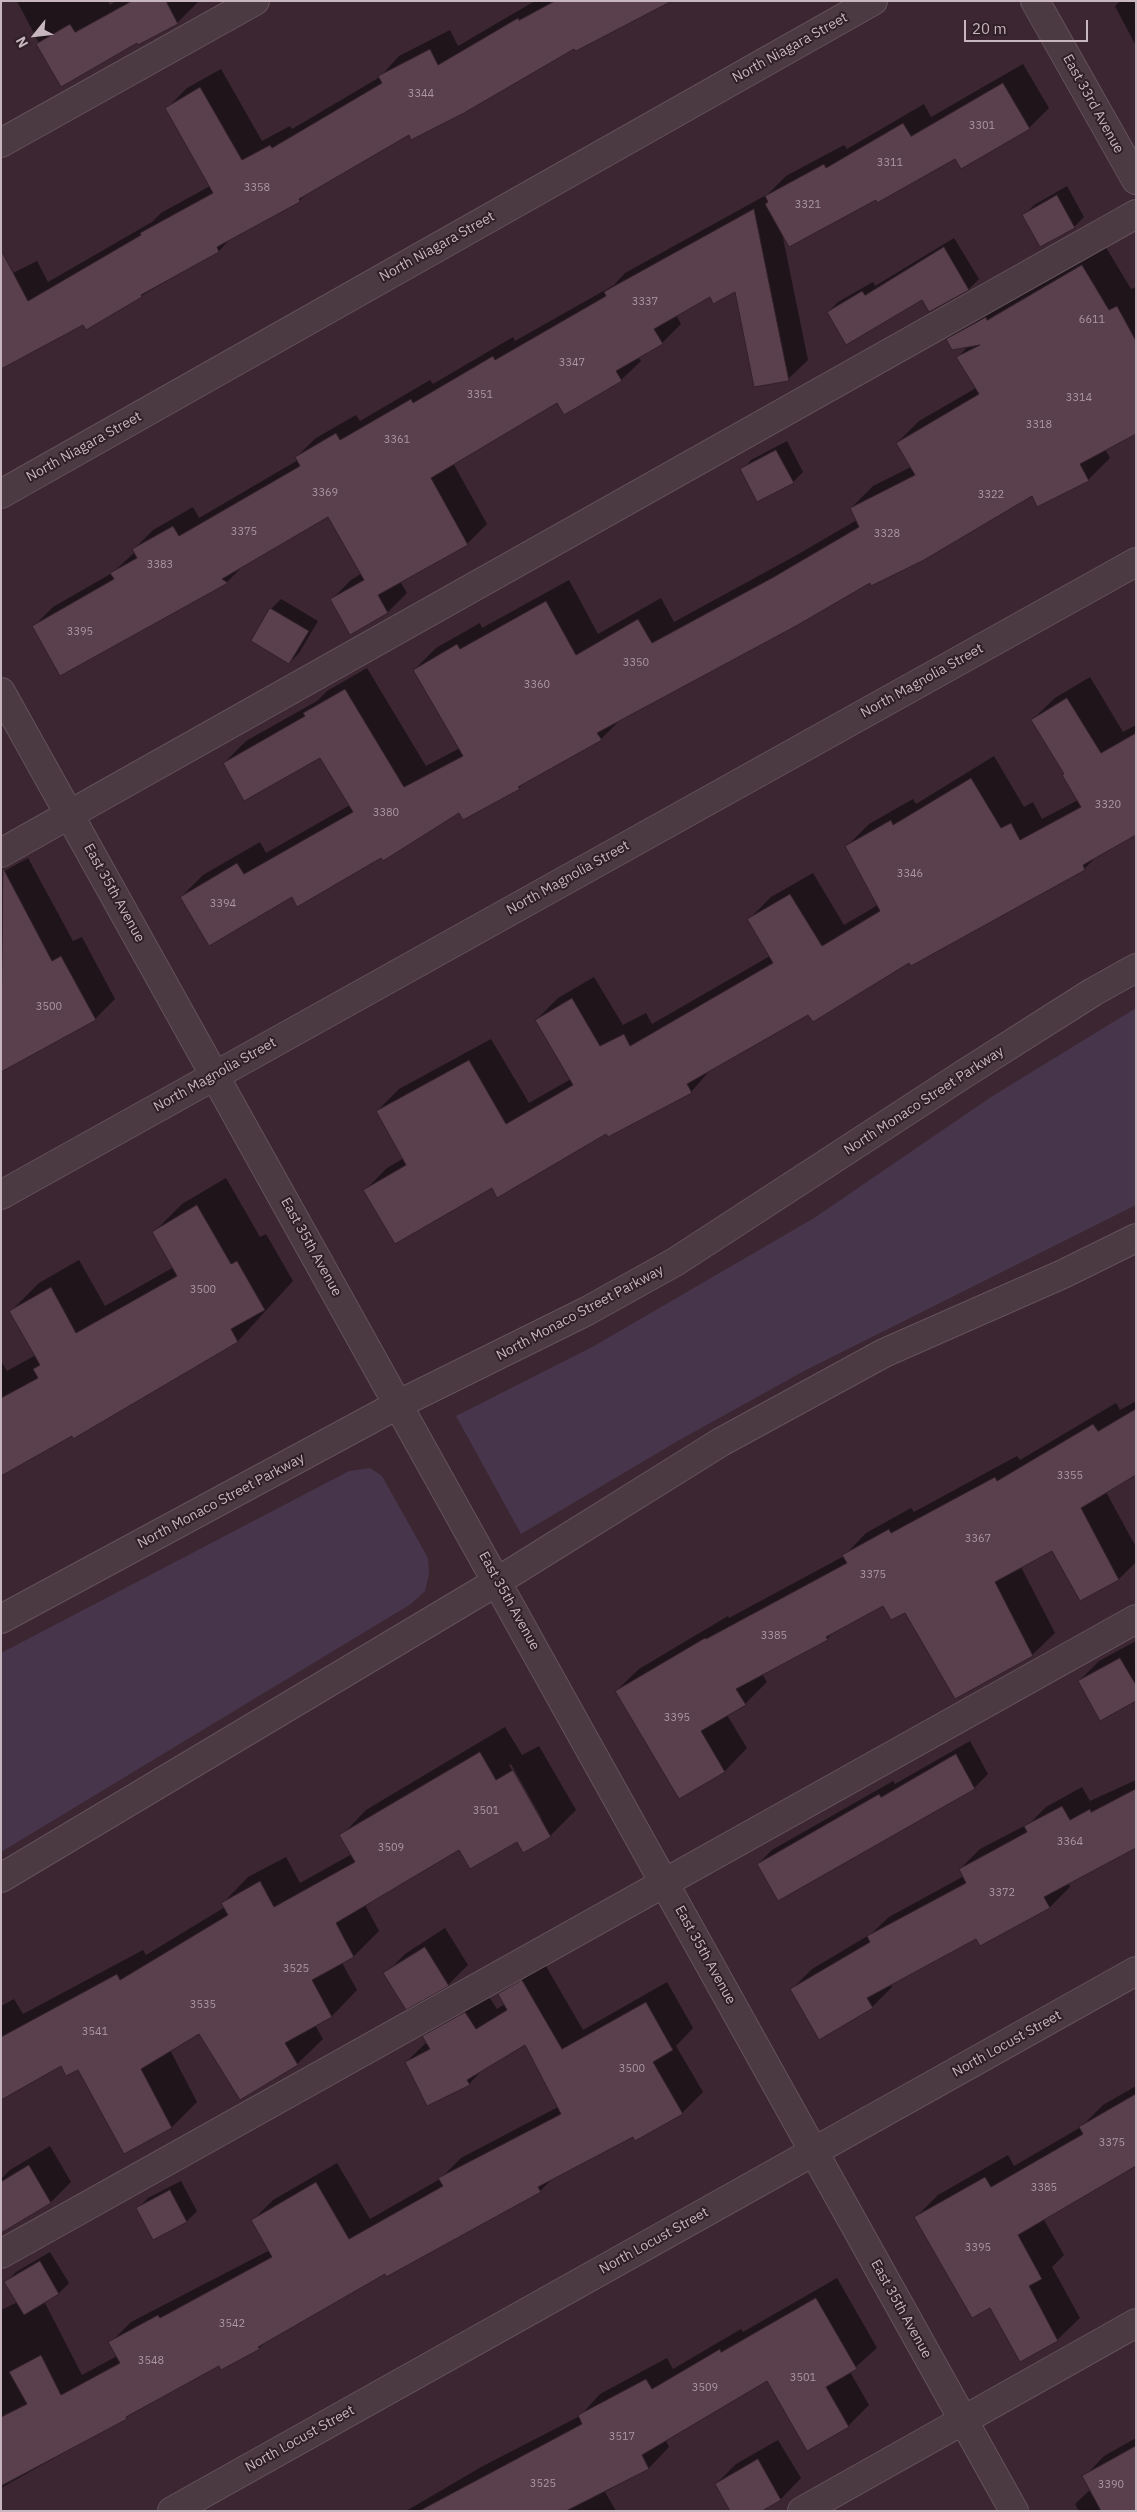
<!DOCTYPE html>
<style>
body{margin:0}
#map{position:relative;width:1137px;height:2512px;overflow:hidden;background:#3b2631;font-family:"IBM Plex Sans",sans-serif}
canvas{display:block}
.frame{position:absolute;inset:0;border:2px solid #c7b6bd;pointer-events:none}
.north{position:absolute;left:10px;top:10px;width:50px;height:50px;-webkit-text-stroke:4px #311f27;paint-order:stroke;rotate:241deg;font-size:14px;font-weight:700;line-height:20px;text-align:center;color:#c7b6bd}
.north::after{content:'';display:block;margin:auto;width:18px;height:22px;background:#c7b6bd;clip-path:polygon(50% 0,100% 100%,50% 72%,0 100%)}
.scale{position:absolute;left:964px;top:20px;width:124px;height:22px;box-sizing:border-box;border:2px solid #c7b6bd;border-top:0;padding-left:6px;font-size:15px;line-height:18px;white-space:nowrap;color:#c7b6bd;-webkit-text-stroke:4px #311f27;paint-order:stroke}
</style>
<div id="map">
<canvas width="1137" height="2512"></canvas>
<div class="frame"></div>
<div class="north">N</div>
<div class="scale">20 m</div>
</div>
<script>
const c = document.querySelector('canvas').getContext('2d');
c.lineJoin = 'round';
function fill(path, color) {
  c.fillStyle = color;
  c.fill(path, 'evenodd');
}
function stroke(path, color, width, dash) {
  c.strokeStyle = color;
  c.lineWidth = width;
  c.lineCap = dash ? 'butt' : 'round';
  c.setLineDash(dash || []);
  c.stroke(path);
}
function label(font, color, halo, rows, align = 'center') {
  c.font = font + ' "IBM Plex Sans",sans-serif';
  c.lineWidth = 4;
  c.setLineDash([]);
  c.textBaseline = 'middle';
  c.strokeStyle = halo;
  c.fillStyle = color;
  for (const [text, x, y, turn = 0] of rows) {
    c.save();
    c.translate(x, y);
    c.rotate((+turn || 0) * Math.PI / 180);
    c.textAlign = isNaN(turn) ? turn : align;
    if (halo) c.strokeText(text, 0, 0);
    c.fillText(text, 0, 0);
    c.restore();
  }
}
const green = new Path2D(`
 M 1136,1008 L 1136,1205 L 804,1371 L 676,1442 L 521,1534 L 456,1416 L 594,1346 L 814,1218 L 991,1097 Z
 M 370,1468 L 382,1476 L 428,1558 L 429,1574 L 425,1591 L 411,1604 L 1,1852 L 1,1653 L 349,1471 Z`);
const shadow = new Path2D(`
 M 17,1 L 108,1 L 110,5 L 116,1 L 198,2 L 177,23 L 138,41 L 39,43 Z
 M 535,1 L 657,1 L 575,47 L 409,133 L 309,192 L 299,201 L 231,238 L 219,251 L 86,328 L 84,323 L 2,367 L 1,279 L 37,261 L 48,282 L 152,222 L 161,213 L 210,186 L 167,108 L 187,88 L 221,69 L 262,141 L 290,126 L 292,129 L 380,77 L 399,56 L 450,30 L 458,46 Z
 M 1120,1 L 1136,1 L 1136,46 L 1115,6 Z
 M 1023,64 L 1049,108 L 1029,128 L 955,157 L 876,199 L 782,233 L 808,360 L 788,379 L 736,290 L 710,295 L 676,315 L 681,324 L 662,343 L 638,357 L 641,361 L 621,380 L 558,402 L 453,463 L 487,524 L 467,544 L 400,581 L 407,593 L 388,612 L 331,600 L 351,580 L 362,573 L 328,516 L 246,563 L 227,582 L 60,674 L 33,627 L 53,607 L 112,573 L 135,552 L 134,549 L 153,530 L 193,507 L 199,518 L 298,460 L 296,457 L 316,438 L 356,415 L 360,421 L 430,380 L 433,384 L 513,337 L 515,341 L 614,285 L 625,273 L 768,194 L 786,176 L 844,145 L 847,149 L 924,104 L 931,117 Z
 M 1067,186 L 1084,217 L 1074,227 L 1041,245 L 1024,215 L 1034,205 Z
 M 954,238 L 979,279 L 969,289 L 930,311 L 923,299 L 828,312 L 838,302 L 873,282 L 875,286 Z
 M 1104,244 L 1131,289 L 1136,287 L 1136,433 L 1105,449 L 1110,458 L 1088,480 L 1033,495 L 870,581 L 622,718 L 601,739 L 527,780 L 519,788 L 460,811 L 382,857 L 292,896 L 181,897 L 203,875 L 260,842 L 266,853 L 350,805 L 320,756 L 224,763 L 246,741 L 317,701 L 327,691 L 367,668 L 426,766 L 460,748 L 414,670 L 436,648 L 480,623 L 482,628 L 569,580 L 598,634 L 661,598 L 674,622 L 795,556 L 857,520 L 851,508 L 873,486 L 911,467 L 897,443 L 919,421 L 976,388 L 958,357 L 969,345 L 947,339 L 969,317 Z
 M 787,441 L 803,472 L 793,482 L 742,470 L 751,460 Z
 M 281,599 L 318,621 L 299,653 L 289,663 L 271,609 Z
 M 1090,677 L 1123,732 L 1136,725 L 1136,833 L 1099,854 L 1084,869 L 809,1013 L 712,1068 L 691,1092 L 492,1186 L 365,1190 L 387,1168 L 404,1158 L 377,1111 L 399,1089 L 491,1039 L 529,1103 L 571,1079 L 536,1020 L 558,998 L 594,977 L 623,1025 L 646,1013 L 652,1024 L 770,956 L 749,919 L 771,897 L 813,873 L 844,925 L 878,905 L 847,846 L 869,824 L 913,799 L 916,804 L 994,756 L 1024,807 L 1033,802 L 1042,819 L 1078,800 L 1065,774 L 1032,720 L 1055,698 Z
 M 28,858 L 73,941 L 82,937 L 115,999 L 95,1019 L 1,1072 L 1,873 Z
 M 226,1178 L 260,1237 L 266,1234 L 293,1281 L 238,1341 L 74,1437 L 72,1435 L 1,1475 L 1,1361 L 7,1371 L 36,1355 L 11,1311 L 39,1283 L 79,1260 L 105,1306 L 174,1267 L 154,1232 L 182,1204 Z
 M 1136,1401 L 1136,1474 L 1106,1492 L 1136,1547 L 1136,1562 L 1119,1579 L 1080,1600 L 1053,1549 L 1021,1567 L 1055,1633 L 1032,1655 L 883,1604 L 835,1631 L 827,1639 L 762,1674 L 767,1682 L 745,1704 L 727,1715 L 747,1748 L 725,1771 L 679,1798 L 616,1691 L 639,1669 L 728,1616 L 729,1618 L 844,1556 L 866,1533 L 911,1508 L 914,1512 L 1017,1456 L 1020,1460 L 1116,1403 L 1120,1410 Z
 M 1136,1641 L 1136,1700 L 1079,1681 L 1099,1661 Z
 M 505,1727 L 522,1755 L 539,1746 L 576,1810 L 550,1836 L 524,1851 L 518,1840 L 459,1849 L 365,1905 L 379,1931 L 354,1956 L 342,1963 L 357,1990 L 332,2016 L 315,2025 L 323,2039 L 297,2064 L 200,2032 L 170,2050 L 197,2102 L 172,2127 L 124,2152 L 79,2068 L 61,2064 L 1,2098 L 1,2006 L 14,1999 L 23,2014 L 143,1950 L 146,1955 L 225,1907 L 223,1903 L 248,1877 L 286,1857 L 300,1883 L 352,1854 L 341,1836 L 366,1810 ZM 511,1764 L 542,1819 L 539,1819 L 509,1765 Z
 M 970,1741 L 988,1774 L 974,1788 L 758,1864 L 772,1850 L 893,1781 L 895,1784 Z
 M 1136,1780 L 1136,1846 L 1068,1883 L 1070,1887 L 1050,1907 L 980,1944 L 977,1938 L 890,1984 L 892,1987 L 872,2007 L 792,1989 L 812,1969 L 871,1934 L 889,1917 L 964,1876 L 960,1869 L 980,1849 L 1030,1823 L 1046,1807 L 1082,1787 L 1090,1801 Z
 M 445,1928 L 468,1965 L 448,1985 L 385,1974 L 405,1954 Z
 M 543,1961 L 583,2030 L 667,1982 L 693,2028 L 676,2046 L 703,2092 L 682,2113 L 555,2176 L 540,2191 L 385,2272 L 266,2342 L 259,2348 L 219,2365 L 1,2488 L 1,2310 L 18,2302 L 6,2282 L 16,2272 L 50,2252 L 69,2283 L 59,2293 L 44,2301 L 82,2375 L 117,2356 L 110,2343 L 131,2322 L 270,2250 L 252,2221 L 273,2200 L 337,2163 L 370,2219 L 440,2179 L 461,2158 L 558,2107 L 525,2044 L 484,2068 L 469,2084 L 406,2062 L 427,2042 L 424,2037 L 444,2016 L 486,1992 L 497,2009 L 505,2004 L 500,1994 L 520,1973 Z
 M 1136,2086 L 1136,2166 L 1043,2218 L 1064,2255 L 1052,2267 L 1080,2318 L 1057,2340 L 991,2306 L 916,2217 L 938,2195 L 1008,2155 L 1014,2166 L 1081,2127 L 1103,2105 Z
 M 50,2146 L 71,2182 L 51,2202 L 11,2225 L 1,2209 L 1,2179 L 10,2170 Z
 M 181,2181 L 197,2211 L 187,2221 L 153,2238 L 138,2208 L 148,2198 Z
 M 837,2278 L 877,2348 L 850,2372 L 869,2405 L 848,2426 L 768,2379 L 665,2439 L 669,2447 L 649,2468 L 605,2492 L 616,2511 L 406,2511 L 483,2466 L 580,2416 L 600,2394 L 667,2358 L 673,2369 L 741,2329 L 743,2332 Z
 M 1136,2438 L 1136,2511 L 1079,2511 L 1075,2504 L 1091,2489 L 1084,2477 L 1104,2456 Z
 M 778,2440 L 801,2478 L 781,2499 L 760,2511 L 716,2484 L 736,2464 Z`);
const building = new Path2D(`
 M 132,1 L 166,1 L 178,24 L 138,45 L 137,43 L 61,87 L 36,44 L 70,24 L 75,32 Z
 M 555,1 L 672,1 L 576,51 L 574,49 L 464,113 L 411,140 L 409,135 L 299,199 L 300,202 L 217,247 L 219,252 L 141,295 L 142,297 L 86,330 L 83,325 L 1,369 L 1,250 L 28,301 L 141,235 L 140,233 L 213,193 L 165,108 L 200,87 L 242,160 L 270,145 L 272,148 L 382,83 L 378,76 L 430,49 L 438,65 L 518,18 L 519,20 Z
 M 1003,83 L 1030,129 L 961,169 L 955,159 L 877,203 L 876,200 L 789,247 L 765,204 L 768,202 L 765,196 L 824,164 L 826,168 L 903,123 L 911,136 Z
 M 1057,195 L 1075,228 L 1040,247 L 1022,215 Z
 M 754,209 L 789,381 L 754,387 L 735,292 L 713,304 L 710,297 L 654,329 L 663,344 L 616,371 L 622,381 L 564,415 L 557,403 L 431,478 L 468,545 L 378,595 L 388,613 L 350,635 L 330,599 L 364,580 L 328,517 L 222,579 L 228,583 L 60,676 L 32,626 L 114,579 L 110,573 L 137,558 L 132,549 L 173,526 L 179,536 L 300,466 L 295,457 L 336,433 L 340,440 L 411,399 L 413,403 L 493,356 L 495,360 L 606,296 L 604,292 Z
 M 944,247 L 969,290 L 929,312 L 922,300 L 846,345 L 827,312 L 862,291 L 865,295 Z
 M 1082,265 L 1109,310 L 1117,306 L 1136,341 L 1136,434 L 1080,464 L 1089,481 L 1037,507 L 1032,496 L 924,560 L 871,586 L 870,583 L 796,626 L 597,733 L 602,740 L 518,787 L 520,789 L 463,820 L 459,813 L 383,861 L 381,858 L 297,907 L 292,897 L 209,946 L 180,897 L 237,863 L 244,874 L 353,812 L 320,758 L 244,801 L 223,763 L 305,716 L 303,713 L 345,689 L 404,787 L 463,756 L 413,670 L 457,644 L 460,649 L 546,601 L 576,655 L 638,619 L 652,643 L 772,578 L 859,527 L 850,508 L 915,475 L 896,443 L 979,394 L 956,357 L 980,345 L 952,350 L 946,339 L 986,317 L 987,320 Z
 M 776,450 L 794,483 L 757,502 L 740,469 Z
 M 270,608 L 309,631 L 289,664 L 251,641 Z
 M 1067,698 L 1101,753 L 1136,733 L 1136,835 L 1083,865 L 1085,870 L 911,966 L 909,963 L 813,1022 L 808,1015 L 687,1084 L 692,1093 L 608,1137 L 606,1134 L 497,1198 L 492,1188 L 395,1244 L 363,1190 L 406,1165 L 376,1111 L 469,1060 L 506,1124 L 573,1085 L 535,1020 L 572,998 L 600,1046 L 624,1034 L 630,1046 L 773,963 L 747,919 L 790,894 L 822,946 L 880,911 L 845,846 L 891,820 L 893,825 L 971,778 L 1001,828 L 1011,823 L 1020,840 L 1081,807 L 1062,775 L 1064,774 L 1031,720 Z
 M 3,868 L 52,961 L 61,956 L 96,1020 L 1,1072 Z
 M 197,1205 L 231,1264 L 237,1261 L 265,1310 L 231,1329 L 238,1342 L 73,1439 L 72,1436 L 1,1476 L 1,1398 L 38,1378 L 33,1369 L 40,1365 L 9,1311 L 51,1287 L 76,1333 L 177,1276 L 152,1232 Z
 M 1136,1409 L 1136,1475 L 1081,1508 L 1119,1580 L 1080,1601 L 1052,1551 L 995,1582 L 1033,1656 L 955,1699 L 905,1613 L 891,1620 L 883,1606 L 826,1637 L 828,1640 L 736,1689 L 746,1705 L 701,1731 L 725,1772 L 679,1799 L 615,1691 L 705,1638 L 706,1639 L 847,1563 L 842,1555 L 889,1529 L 891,1533 L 995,1477 L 997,1481 L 1093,1424 L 1098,1431 Z
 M 1120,1658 L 1136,1685 L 1136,1701 L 1100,1721 L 1078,1681 Z
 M 480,1752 L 496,1780 L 513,1770 L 551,1837 L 523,1853 L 517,1842 L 470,1869 L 459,1850 L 336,1923 L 354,1957 L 312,1980 L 332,2017 L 285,2043 L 298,2065 L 240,2100 L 199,2034 L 141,2069 L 172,2128 L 124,2154 L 78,2070 L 66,2076 L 61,2066 L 1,2100 L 1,2037 L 117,1974 L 120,1980 L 228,1915 L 221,1903 L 260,1881 L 274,1907 L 355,1862 L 339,1835 Z
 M 956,1754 L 975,1789 L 778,1901 L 757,1864 L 879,1794 L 881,1797 Z
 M 1136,1789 L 1136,1848 L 1044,1897 L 1050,1908 L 980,1946 L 976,1939 L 867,1998 L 873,2008 L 819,2040 L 790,1989 L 870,1942 L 867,1936 L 966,1883 L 959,1869 L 1027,1832 L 1024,1826 L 1062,1806 L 1070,1820 L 1090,1809 L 1091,1812 Z
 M 425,1947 L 449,1986 L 406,2010 L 383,1973 Z
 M 522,1980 L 562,2049 L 646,2002 L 673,2050 L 653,2062 L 683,2114 L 635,2141 L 633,2137 L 538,2187 L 541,2192 L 386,2277 L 385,2274 L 258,2347 L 260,2349 L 221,2370 L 219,2366 L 126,2417 L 127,2419 L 1,2486 L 1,2417 L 27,2404 L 9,2372 L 41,2355 L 61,2395 L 120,2363 L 108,2342 L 158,2315 L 160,2318 L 272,2257 L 251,2220 L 316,2182 L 349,2239 L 443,2186 L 438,2178 L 561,2114 L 525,2045 L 467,2080 L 470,2085 L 427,2106 L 405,2062 L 430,2049 L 422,2036 L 465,2012 L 476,2029 L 507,2010 L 498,1994 Z
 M 1136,2094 L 1136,2166 L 1018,2235 L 1042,2279 L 1029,2286 L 1058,2341 L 1020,2362 L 990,2308 L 972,2318 L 914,2217 L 985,2177 L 991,2187 L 1083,2134 L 1079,2127 Z
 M 29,2165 L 51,2203 L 1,2233 L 1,2182 Z
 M 170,2190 L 187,2222 L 153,2240 L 136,2208 Z
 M 40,2261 L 59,2294 L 24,2315 L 4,2282 Z
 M 816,2298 L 857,2369 L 826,2387 L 849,2427 L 807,2451 L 767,2381 L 642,2455 L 649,2469 L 566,2511 L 419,2511 L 582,2424 L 578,2415 L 646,2379 L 652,2389 L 720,2349 L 721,2352 Z
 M 1136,2446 L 1136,2511 L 1101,2511 L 1082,2476 Z
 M 758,2459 L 781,2500 L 762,2511 L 730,2511 L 715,2484 Z`);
const minor = new Path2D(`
 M 1035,1 L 1136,180
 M 1,143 L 255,1
 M 1,494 L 873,1
 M 1,692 L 1014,2511
 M 1,853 L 1136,214
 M 1,1195 L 1136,562
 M 1,1619 L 399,1404 L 587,1311 L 675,1262 L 967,1072 L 1093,992 L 1136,968
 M 1,1878 L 498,1581 L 721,1442 L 884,1353 L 1063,1274 L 1136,1238
 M 1,2254 L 1136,1619
 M 172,2511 L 1136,1971
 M 802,2511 L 1136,2323`);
const numberNames = [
 ["3344",421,94],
 ["3301",982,126],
 ["3311",890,163],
 ["3358",257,188],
 ["3321",808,205],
 ["3337",645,302],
 ["6611",1092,320],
 ["3347",572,363],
 ["3351",480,395],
 ["3314",1079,398],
 ["3318",1039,425],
 ["3361",397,440],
 ["3369",325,493],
 ["3322",991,495],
 ["3375",244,532],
 ["3328",887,534],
 ["3383",160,565],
 ["3395",80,632],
 ["3350",636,663],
 ["3360",537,685],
 ["3320",1108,805],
 ["3380",386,813],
 ["3346",910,874],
 ["3394",223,904],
 ["3500",49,1007],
 ["3500",203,1290],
 ["3355",1070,1476],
 ["3367",978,1539],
 ["3375",873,1575],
 ["3385",774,1636],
 ["3395",677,1718],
 ["3501",486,1811],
 ["3364",1070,1842],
 ["3509",391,1848],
 ["3372",1002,1893],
 ["3525",296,1969],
 ["3535",203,2005],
 ["3541",95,2032],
 ["3500",632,2069],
 ["3375",1112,2143],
 ["3385",1044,2188],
 ["3395",978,2248],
 ["3542",232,2324],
 ["3548",151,2361],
 ["3501",803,2378],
 ["3509",705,2388],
 ["3517",622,2437],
 ["3525",543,2484],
 ["3390",1111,2485]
];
const streetNames = [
 ["North Niagara Street",790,48,-29],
 ["East 33rd Avenue",1093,104,61],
 ["North Niagara Street",437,247,-29],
 ["North Niagara Street",84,447,-29],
 ["North Magnolia Street",922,681,-29],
 ["North Magnolia Street",568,878,-29],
 ["East 35th Avenue",114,893,61],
 ["North Magnolia Street",215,1075,-29],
 ["North Monaco Street Parkway",924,1101,-33],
 ["East 35th Avenue",311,1247,61],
 ["North Monaco Street Parkway",580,1313,-28],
 ["North Monaco Street Parkway",221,1501,-28],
 ["East 35th Avenue",509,1601,61],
 ["East 35th Avenue",705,1955,61],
 ["North Locust Street",1007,2044,-29],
 ["North Locust Street",654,2241,-29],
 ["East 35th Avenue",901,2309,61],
 ["North Locust Street",300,2439,-29]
];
fill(green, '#47354b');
fill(shadow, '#0007');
fill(building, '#59404c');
stroke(building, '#332129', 1);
stroke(minor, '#64525a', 30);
stroke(minor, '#4c3a42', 28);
label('11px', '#ac98a1', null, numberNames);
label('14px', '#c7b6bd', '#311f27', streetNames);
</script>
